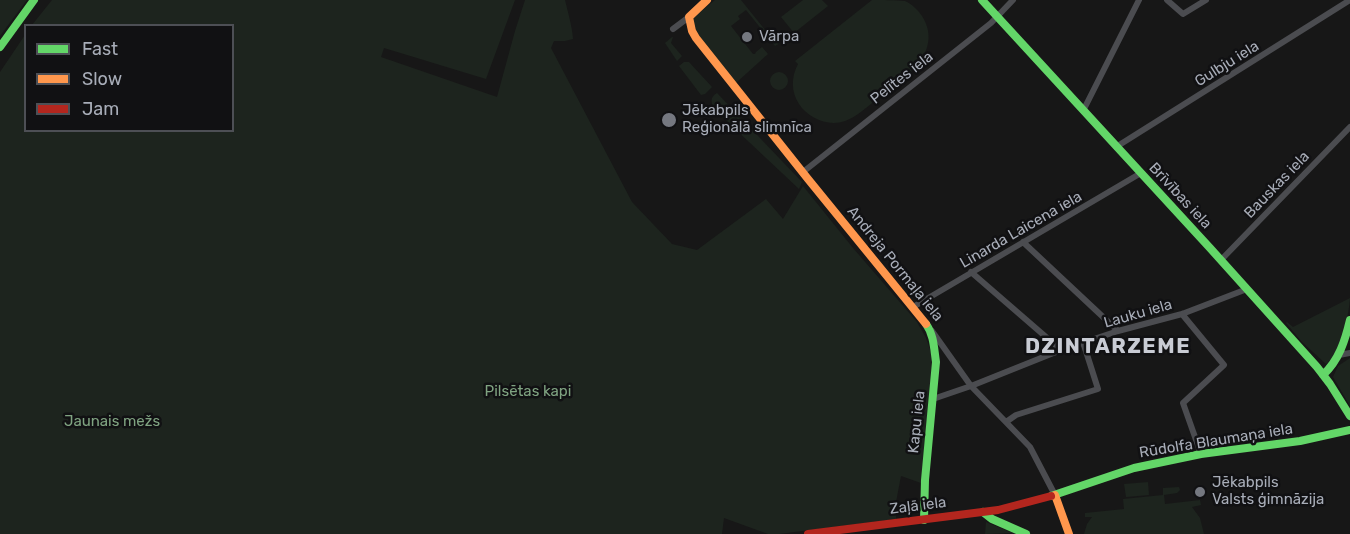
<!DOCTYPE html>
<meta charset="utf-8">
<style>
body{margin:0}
#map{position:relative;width:1350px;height:534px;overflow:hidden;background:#171717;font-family:Rubik,sans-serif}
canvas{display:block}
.legend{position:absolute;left:24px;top:24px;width:210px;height:108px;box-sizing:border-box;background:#111113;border:2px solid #4d4f55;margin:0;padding:8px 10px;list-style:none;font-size:18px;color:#a8adb8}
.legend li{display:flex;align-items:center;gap:12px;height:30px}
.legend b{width:30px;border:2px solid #4d4f55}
</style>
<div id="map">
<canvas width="1350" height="534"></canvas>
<ul class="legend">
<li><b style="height:8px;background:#63d668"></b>Fast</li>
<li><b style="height:8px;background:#ff974d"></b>Slow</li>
<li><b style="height:8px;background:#b3261e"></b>Jam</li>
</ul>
</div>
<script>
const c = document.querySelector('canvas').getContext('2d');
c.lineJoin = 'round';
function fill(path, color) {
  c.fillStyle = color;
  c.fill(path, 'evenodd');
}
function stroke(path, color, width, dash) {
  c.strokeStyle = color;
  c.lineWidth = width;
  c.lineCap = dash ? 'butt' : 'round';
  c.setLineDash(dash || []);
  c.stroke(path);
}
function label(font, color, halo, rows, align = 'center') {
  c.font = font + ' Rubik,sans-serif';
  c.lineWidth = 5;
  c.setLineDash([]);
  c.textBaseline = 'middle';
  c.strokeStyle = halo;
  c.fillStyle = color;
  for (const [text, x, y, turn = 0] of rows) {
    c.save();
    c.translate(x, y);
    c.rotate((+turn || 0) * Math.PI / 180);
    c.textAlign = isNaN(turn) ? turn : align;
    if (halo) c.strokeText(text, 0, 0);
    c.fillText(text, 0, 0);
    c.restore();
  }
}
const green = new Path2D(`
 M 0,0 L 27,0 L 0,36 Z
 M 52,0 L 515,0 L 486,79 L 384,48 L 381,57 L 497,97 L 515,31 L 525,0 L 565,0 C 568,13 572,25 573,39 L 565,41 L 554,41 L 551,48 L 632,202 L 672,244 L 697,250 L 766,199 L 783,219 L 803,186 L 853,248 L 917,322 L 926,338 L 931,352 L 932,370 L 921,483 L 901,476 L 896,502 L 896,519 L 779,534 L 768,534 L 724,518 L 722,534 L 0,534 L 0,72 L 25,35 L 26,130 L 232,130 L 232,26 L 32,25 Z
 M 715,0 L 741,0 L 770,36 L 776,38 L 780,43 L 775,46 L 746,10 L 738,16 L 740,19 L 731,26 L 753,54 L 755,54 L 756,52 L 762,47 L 768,54 L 737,82 L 735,82 C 723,67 693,36 693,18 Z
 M 803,0 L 822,0 L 828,6 L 794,33 L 781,17 Z
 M 872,0 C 882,0 896,0 905,1 C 912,4 918,10 922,16 C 935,36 927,55 913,71 C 901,81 888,91 876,100 C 866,108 856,117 845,121 C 828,127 808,118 799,104 C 791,92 791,77 798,64 L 795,61 Z
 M 672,37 L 673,37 L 671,43 L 682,56 L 677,61 L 665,43 Z
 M 684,62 L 689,62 L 712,87 L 705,94 L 701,95 L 679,66 Z
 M770 81a9 9 0 1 1 18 0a9 9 0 1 1-18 0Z
 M 717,93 L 802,182 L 799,189 L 716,111 C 711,105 709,97 717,93 Z
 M 1350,298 C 1349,314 1343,339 1335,353 C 1333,358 1329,361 1326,364 L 1302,342 L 1286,323 L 1287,322 L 1293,327 Z
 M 1350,358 L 1350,406 L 1333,377 L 1338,366 Z
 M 1148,482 L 1149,495 L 1126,497 L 1124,484 Z
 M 1179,487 L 1180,490 L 1177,493 L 1164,495 L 1165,504 L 1200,500 L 1201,505 L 1192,507 L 1200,518 L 1204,534 L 1084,534 L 1087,524 L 1092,517 L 1085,517 L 1085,513 L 1124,509 L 1123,499 L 1163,495 L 1163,488 Z
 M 986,522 L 1013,533 L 985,534 Z`);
const street = new Path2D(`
 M 1167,0 L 1183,14 L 1206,0
 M 673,29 L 689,17
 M 1083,111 L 1139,0
 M 1116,147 L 1350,0
 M 803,172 L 991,23 L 1013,0
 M 1023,242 L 1118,331
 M 1221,260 L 1350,127
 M 971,272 L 1061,350
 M 913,307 L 1141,173
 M 1182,314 L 1224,365 L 1183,403 L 1201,454
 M 932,331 L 971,386 L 1030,447 L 1055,495
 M 1339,355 L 1350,353
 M 933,399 L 971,386 L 1061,350 L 1118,331 L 1182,314 L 1247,289
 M 1006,422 L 1016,415 L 1098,389 L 1083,342`);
const fast = new Path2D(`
 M 982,0 L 1210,248 L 1317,367 L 1330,384 L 1350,416
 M 0,47 L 34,0
 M 1323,375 C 1339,360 1345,341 1350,320
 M 1051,496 L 1134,468 L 1201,454 L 1300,441 L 1350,430
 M 983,512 L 992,519 L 1026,534
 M 924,520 L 925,480 L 936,362 C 934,349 934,335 926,324`);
const slow = new Path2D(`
 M 707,0 L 689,17 L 692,31 L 696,38 L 808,179 L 926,324
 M 1055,495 L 1069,534`);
const jam = new Path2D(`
 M 808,534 L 998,510 L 1051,496`);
const markers = [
 [747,37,6,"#757880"],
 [669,120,8,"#757880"],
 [1200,492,6,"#757880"]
];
const poiNames = [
 ["Vārpa",759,37],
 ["Jēkabpils",682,111],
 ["Reģionālā slimnīca",682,128],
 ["Jēkabpils",1212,483],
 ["Valsts ģimnāzija",1212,500]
];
const streetNames = [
 ["Gulbju iela",1227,64,-32],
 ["Pelītes iela",902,78,-38],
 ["Bauskas iela",1277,185,-46],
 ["Brīvības iela",1180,196,47],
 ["Linarda Laicena iela",1021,230,-30],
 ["Andreja Pormaļa iela",895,264,51],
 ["Lauku iela",1138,314,-16],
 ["Kapu iela",917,422,-84],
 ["Rūdolfa Blaumaņa iela",1216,441,-9],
 ["Zaļā iela",918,506,-7]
];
const parkNames = [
 ["Pilsētas kapi",528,392],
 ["Jaunais mežs",112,422]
];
const districtNames = [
 ["DZINTARZEME",1108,347]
];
fill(green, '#1d241e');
stroke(street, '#4b4c50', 6);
stroke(fast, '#63d668', 8);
stroke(slow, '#ff974d', 8);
stroke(jam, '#b3261e', 8);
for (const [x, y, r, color] of markers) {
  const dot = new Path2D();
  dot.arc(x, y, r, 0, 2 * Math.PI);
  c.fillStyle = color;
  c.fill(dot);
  stroke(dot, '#111113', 2);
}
label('15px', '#a8adb8', '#111113', poiNames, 'left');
label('15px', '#a8adb8', '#111113', streetNames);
label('15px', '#7fa381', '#111113', parkNames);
c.letterSpacing = '1.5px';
label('bold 21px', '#c9ccd4', '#111113', districtNames);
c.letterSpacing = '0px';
</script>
